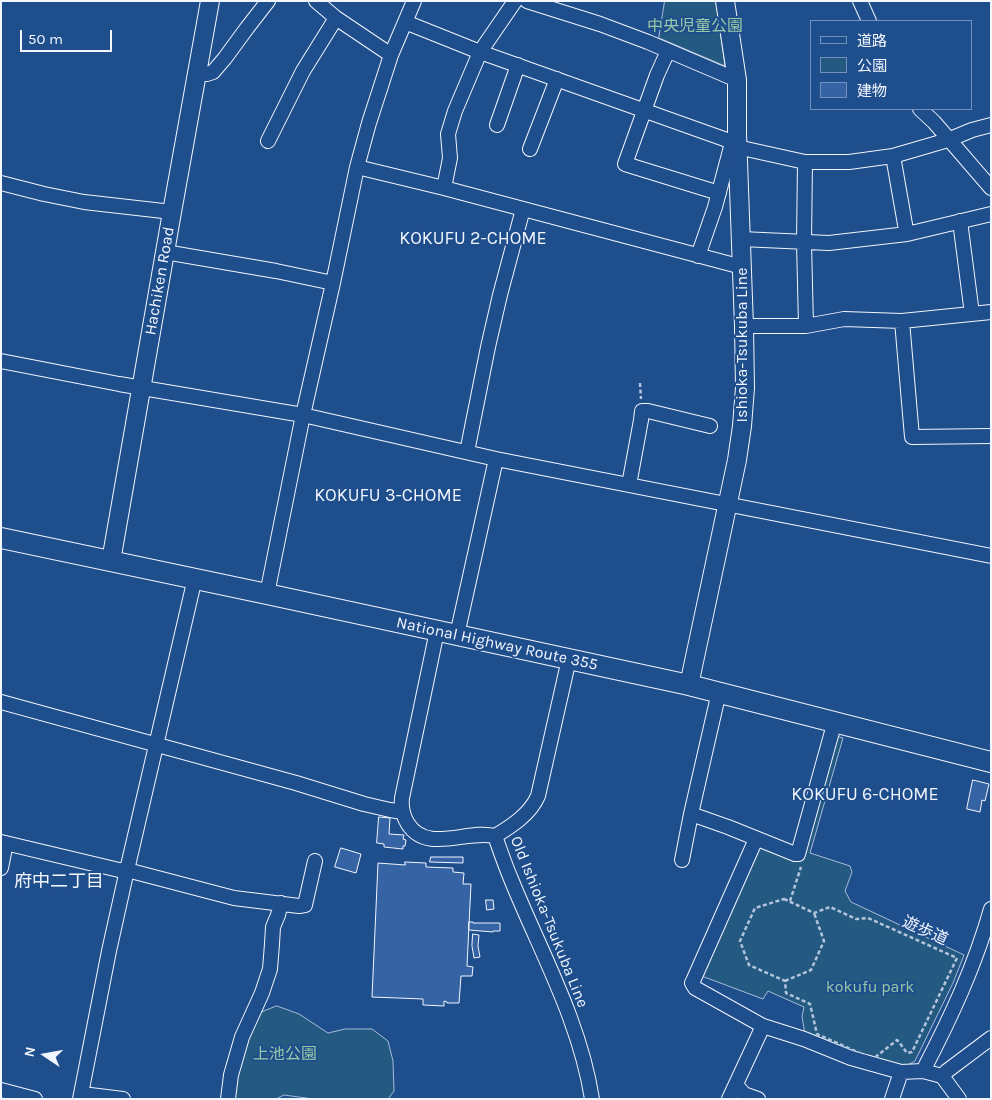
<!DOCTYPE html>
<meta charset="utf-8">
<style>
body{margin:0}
#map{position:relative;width:992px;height:1100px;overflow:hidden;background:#1f4e8c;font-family:Karla,"Noto Sans JP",sans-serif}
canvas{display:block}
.frame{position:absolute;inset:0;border:2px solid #f2f6ff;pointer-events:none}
.legend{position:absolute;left:810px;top:20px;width:162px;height:90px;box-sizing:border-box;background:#1f4e8c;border:1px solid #7391ba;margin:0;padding:6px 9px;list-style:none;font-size:15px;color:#f2f6ff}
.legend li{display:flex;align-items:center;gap:10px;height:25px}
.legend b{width:25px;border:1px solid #7391ba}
.north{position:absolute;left:20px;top:1030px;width:50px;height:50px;-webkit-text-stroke:4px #1f4e8c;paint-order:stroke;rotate:282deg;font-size:14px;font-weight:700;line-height:20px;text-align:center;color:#f2f6ff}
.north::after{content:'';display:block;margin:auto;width:18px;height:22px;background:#f2f6ff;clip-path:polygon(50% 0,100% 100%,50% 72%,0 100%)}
.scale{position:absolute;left:20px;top:30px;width:92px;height:22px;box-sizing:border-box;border:2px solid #f2f6ff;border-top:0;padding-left:6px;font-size:15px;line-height:18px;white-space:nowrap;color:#f2f6ff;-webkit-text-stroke:4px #1f4e8c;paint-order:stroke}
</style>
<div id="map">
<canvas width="992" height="1100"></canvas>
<div class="frame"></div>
<ul class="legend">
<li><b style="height:6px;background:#1f4e8c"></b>道路</li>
<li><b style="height:14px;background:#245a82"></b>公園</li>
<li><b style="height:14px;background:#3563a3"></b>建物</li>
</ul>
<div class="north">N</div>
<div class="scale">50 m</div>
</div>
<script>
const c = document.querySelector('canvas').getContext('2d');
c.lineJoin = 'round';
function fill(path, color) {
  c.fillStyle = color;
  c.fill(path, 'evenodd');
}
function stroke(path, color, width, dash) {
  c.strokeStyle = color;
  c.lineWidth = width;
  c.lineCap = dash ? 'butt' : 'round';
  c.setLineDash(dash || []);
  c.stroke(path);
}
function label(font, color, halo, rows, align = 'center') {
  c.font = font + ' Karla,"Noto Sans JP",sans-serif';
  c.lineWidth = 4;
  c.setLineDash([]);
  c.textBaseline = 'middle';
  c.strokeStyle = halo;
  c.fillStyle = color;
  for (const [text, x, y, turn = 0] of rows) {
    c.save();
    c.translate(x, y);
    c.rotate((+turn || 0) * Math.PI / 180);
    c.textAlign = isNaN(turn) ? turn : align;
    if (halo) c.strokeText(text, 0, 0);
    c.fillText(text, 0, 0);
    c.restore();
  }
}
const green = new Path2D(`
 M 665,1 L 716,1 L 725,66 L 659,38 Z
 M 835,736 L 843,738 L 810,853 L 850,866 L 852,872 L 845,891 L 851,902 L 964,955 L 953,983 L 915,1061 L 904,1067 L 869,1060 L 805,1035 L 802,1016 L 804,1007 L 768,991 L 763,999 L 699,975 L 759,845 L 798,861 Z
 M 277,1006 L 299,1014 L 328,1033 L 345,1029 L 372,1029 L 388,1041 L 393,1061 L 394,1091 L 388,1099 L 313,1099 L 284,1095 L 276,1099 L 234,1099 L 238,1069 L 257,1014 Z`);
const building = new Path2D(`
 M 973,780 L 989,784 L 985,801 L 982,800 L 980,812 L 967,809 Z
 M 379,817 L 390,818 L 389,834 L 404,835 L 403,839 L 406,840 L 405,846 L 403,846 L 403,849 L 384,847 L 384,844 L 377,843 Z
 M 341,848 L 361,854 L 356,873 L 335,867 Z
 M 431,857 L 463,857 L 463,863 L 430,862 Z
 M 405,862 L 426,863 L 426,867 L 453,868 L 453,872 L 464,873 L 463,884 L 471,884 L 467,966 L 473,967 L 472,976 L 461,976 L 459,1003 L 447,1003 L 447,1002 L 444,1001 L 444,1006 L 423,1005 L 423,999 L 372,997 L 378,863 L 405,865 Z
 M 486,900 L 493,900 L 494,909 L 487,910 Z
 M 469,922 L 473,922 L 473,923 L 500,923 L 500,931 L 493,931 L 493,932 L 469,930 Z
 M 473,934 L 479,935 L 478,946 L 480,957 L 474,958 L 472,946 Z`);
const path = new Path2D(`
 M 640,383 L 641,399
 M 784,899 L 814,913 L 830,907 L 856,919 L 868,918 L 957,958 L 912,1052 L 907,1053 L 899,1042 L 897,1040 L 873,1059 L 817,1034 L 810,1004 L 786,993 L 785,981 L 749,965 L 740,941 L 755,908 Z
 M 790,901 L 801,867
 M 785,981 L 811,970 L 824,941 L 814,913`);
const minor = new Path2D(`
 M 316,1 L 336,18 L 391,55
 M 527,1 L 600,24 L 648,42 L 737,80
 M 860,1 L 869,21
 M 405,22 L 480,52 L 727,140 L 737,147 L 805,162 L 849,162 L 893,156 L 948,140 L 972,130 L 991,125
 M 668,51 L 657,75 L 625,164 L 719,193
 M 197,74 L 207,74 L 213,72 L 225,58 L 247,28 L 268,1
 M 920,109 L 934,122 L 991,188
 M 497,125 L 518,65
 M 268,141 L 303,71 L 336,18
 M 530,149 L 557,79
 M 893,156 L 906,230 L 907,234
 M 805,162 L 804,242 L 806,326
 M 357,167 L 444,188 L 742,267
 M 1,183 L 44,194 L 84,202 L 172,212
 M 444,188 L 450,158 L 448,134 L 455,111 L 480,52 L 515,1
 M 960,221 L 972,314
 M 741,239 L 829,243 L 907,234 L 991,214
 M 165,252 L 276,271 L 333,283
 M 698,256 L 715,207 L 732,143
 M 902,321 L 912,437 L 991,436
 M 744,326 L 806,326 L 844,319 L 902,321 L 991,312
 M 1,361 L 119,384 L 303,415 L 496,459 L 991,556
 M 467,452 L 488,347 L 500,295 L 523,209
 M 629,485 L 641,420 L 642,411 L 648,411 L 710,426
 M 267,594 L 303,415 L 333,283 L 357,167 L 369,123 L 391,55 L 414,1
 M 437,631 L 402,798 C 401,807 403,816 408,824 C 427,854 468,829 495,836 C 500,850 505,865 511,879 C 540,951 580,1021 592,1099
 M 457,635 L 496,459
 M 1,702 L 296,783 L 364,804 L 390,810 L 403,812
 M 691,814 L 728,827 L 795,854 L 798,854 L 835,721
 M 495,836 C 512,826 530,814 538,796 L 569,659
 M 756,839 L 693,981 L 692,983 L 695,988 L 763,1026 L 804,1039 L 851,1058 L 901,1072 L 923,1071 L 942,1076 L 947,1071 L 991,1038
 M 1,842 L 119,870 L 127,870 L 234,898 L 299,906 L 305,905 L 315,861
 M 682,860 L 691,814 L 719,692
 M 1,868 L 6,843
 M 923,1071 C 950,1019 975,966 991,909
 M 942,1076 L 959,1099
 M 736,1085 L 744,1094 L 758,1099
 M 1,1090 L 35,1099
 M 82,1094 L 123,1099
 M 80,1099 L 109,951 L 127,870 L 195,578
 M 228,1099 L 231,1075 L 242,1037 L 262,993 L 270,969 L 272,944 L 273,927 L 278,915 L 281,903
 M 729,1099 L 763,1026
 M 892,1099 L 901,1072`);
const major = new Path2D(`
 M 111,561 L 172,212 L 210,1
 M 689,685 L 737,460 L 742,426 L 745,388 L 744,326 L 737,134 L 737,80 L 725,1`);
const highway = new Path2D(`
 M 1,538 L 267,594 L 689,685 L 991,762`);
const parkNames = [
 ["中央児童公園",695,26],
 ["kokufu park",870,987],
 ["上池公園",285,1054]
];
const streetNames = [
 ["Hachiken Road",160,281,-80],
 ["Ishioka-Tsukuba Line",742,345,-90],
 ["National Highway Route 355",497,644,12],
 ["Old Ishioka-Tsukuba Line",549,922,68],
 ["遊歩道",925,931,24]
];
const neighbourhoodNames = [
 ["KOKUFU 2-CHOME",473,239],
 ["KOKUFU 3-CHOME",388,496],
 ["KOKUFU 6-CHOME",865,795],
 ["府中二丁目",59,882]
];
fill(green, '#245a82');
stroke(green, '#a8bbd7', 1);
fill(building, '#3563a3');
stroke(building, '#f2f6ff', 1);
stroke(minor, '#f2f6ff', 16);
stroke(major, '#f2f6ff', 20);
stroke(highway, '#f2f6ff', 22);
stroke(path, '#b3c4dc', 2.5, [4, 2.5]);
stroke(minor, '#1f4e8c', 14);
stroke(major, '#1f4e8c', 18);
stroke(highway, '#1f4e8c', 20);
label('16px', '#97c8a6', '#1f4e8c', parkNames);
label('16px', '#f2f6ff', '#1f4e8c', streetNames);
label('18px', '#f2f6ff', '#1f4e8c', neighbourhoodNames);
</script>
